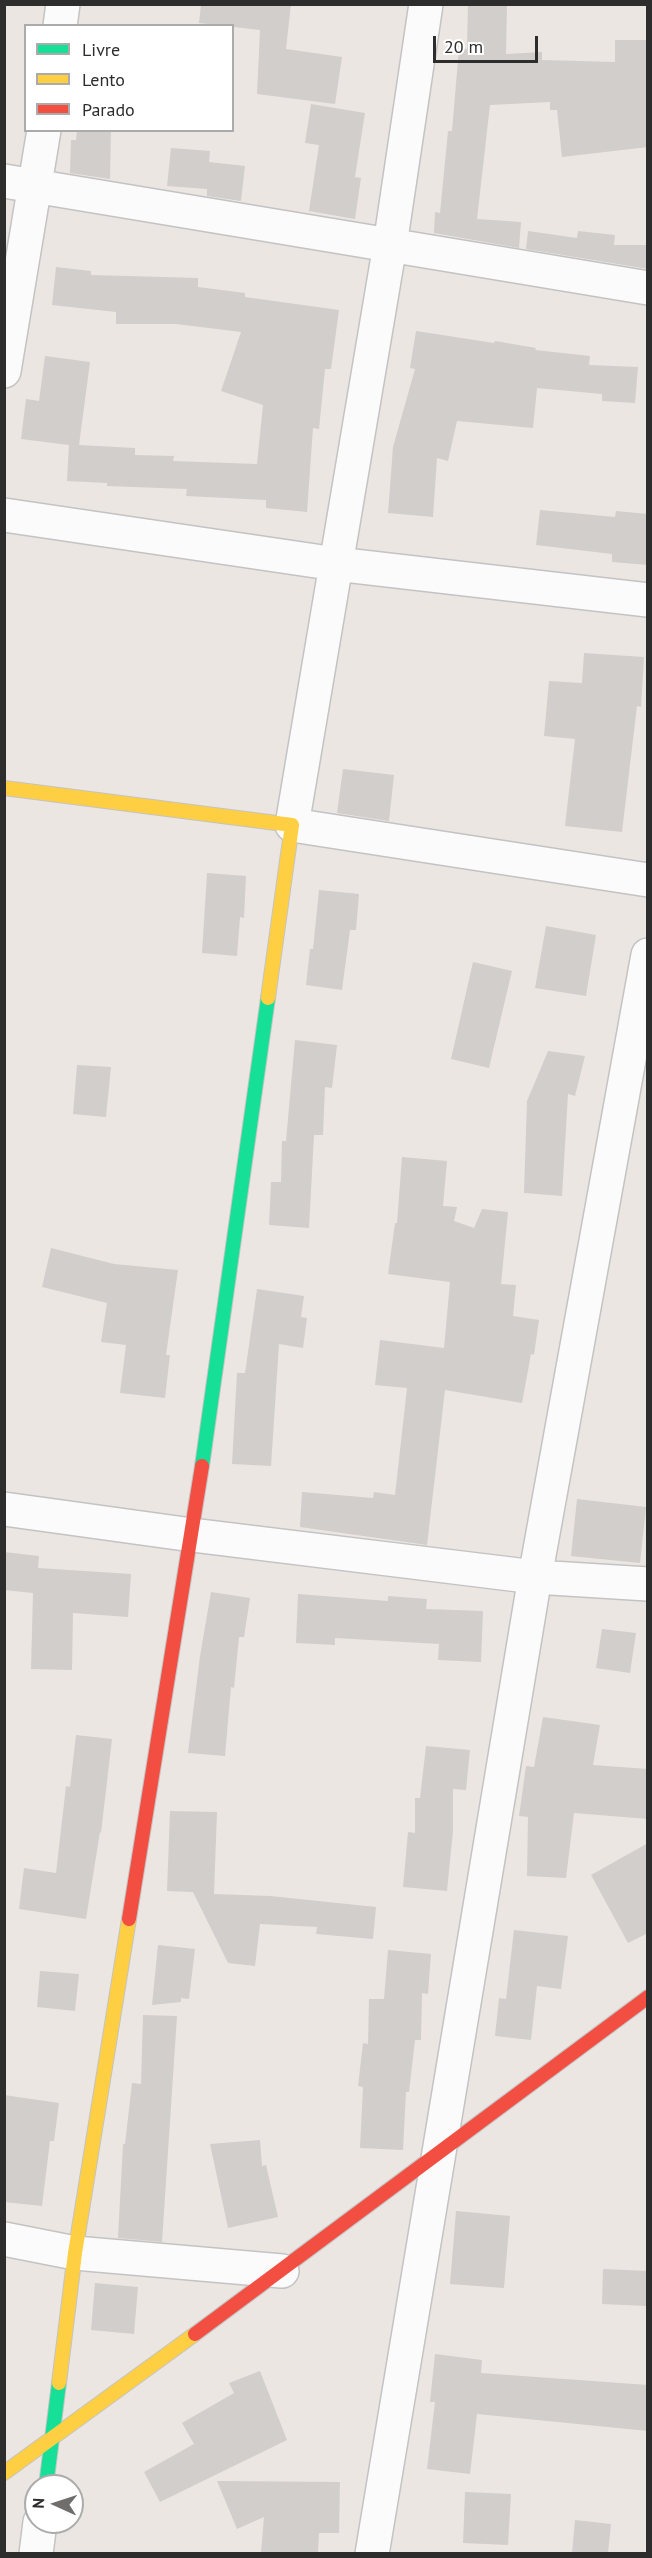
<!DOCTYPE html>
<style>
body{margin:0}
#map{position:relative;width:652px;height:2558px;overflow:hidden;background:#ebe6e2;font-family:"PT Sans",sans-serif}
canvas{display:block}
.frame{position:absolute;inset:0;border:6px solid #2d2d2d;pointer-events:none}
.legend{position:absolute;left:24px;top:24px;width:210px;height:108px;box-sizing:border-box;background:#fff;border:2px solid #ababab;margin:0;padding:8px 10px;list-style:none;font-size:18px;color:#2d2d2d}
.legend li{display:flex;align-items:center;gap:12px;height:30px}
.legend b{width:30px;border:2px solid #ababab}
.north{position:absolute;left:24px;top:2474px;width:60px;height:60px;box-sizing:border-box;background:#fff;border:2px solid #ababab;border-radius:50%;rotate:273deg;font-size:16px;font-weight:700;line-height:24px;text-align:center;color:#2d2d2d}
.north::after{content:'';display:block;margin:auto;width:21px;height:27px;background:#706e6c;clip-path:polygon(50% 0,100% 100%,50% 72%,0 100%)}
.scale{position:absolute;left:433px;top:36px;width:105px;height:27px;box-sizing:border-box;border:3px solid #2d2d2d;border-top:0;padding-left:8px;font-size:18px;line-height:21px;white-space:nowrap;color:#2d2d2d;-webkit-text-stroke:4px #fff;paint-order:stroke}
</style>
<div id="map">
<canvas width="652" height="2558"></canvas>
<div class="frame"></div>
<ul class="legend">
<li><b style="height:8px;background:#16e098"></b>Livre</li>
<li><b style="height:8px;background:#ffcf43"></b>Lento</li>
<li><b style="height:8px;background:#f24e42"></b>Parado</li>
</ul>
<div class="north">N</div>
<div class="scale">20 m</div>
</div>
<script>
const c = document.querySelector('canvas').getContext('2d');
c.lineJoin = 'round';
function fill(path, color) {
  c.fillStyle = color;
  c.fill(path, 'evenodd');
}
function stroke(path, color, width, dash) {
  c.strokeStyle = color;
  c.lineWidth = width;
  c.lineCap = dash ? 'butt' : 'round';
  c.setLineDash(dash || []);
  c.stroke(path);
}
const building = new Path2D(`
 M 201,4 L 291,4 L 286,49 L 342,57 L 335,104 L 257,94 L 260,30 L 199,23 Z
 M 468,4 L 507,4 L 506,54 L 542,52 L 542,60 L 615,62 L 615,40 L 648,40 L 648,147 L 562,157 L 557,110 L 550,110 L 550,102 L 490,105 L 477,219 L 521,222 L 519,248 L 434,233 L 435,212 L 440,213 L 448,131 L 452,131 L 459,48 L 467,49 Z
 M 311,104 L 365,113 L 355,177 L 361,178 L 355,219 L 309,211 L 319,145 L 305,143 Z
 M 77,130 L 111,130 L 110,179 L 70,173 L 71,140 L 76,140 Z
 M 171,148 L 210,151 L 209,162 L 245,166 L 241,201 L 207,196 L 207,189 L 167,186 Z
 M 528,231 L 577,238 L 578,231 L 615,235 L 614,245 L 648,245 L 648,269 L 526,249 Z
 M 56,267 L 91,271 L 91,275 L 198,278 L 198,287 L 245,293 L 245,297 L 339,310 L 331,369 L 325,369 L 319,429 L 313,428 L 307,512 L 266,508 L 266,500 L 186,496 L 187,489 L 107,486 L 107,483 L 67,481 L 69,445 L 21,439 L 26,399 L 39,401 L 45,356 L 90,362 L 79,445 L 135,448 L 135,455 L 174,456 L 173,461 L 257,464 L 263,405 L 221,391 L 241,332 L 176,324 L 116,324 L 116,312 L 52,305 Z
 M 416,331 L 494,343 L 495,341 L 536,348 L 535,350 L 590,356 L 589,365 L 638,367 L 635,403 L 602,401 L 602,394 L 537,388 L 533,428 L 457,421 L 448,461 L 437,458 L 433,517 L 388,513 L 393,447 L 415,369 L 410,368 Z
 M 540,510 L 615,517 L 616,511 L 648,514 L 648,565 L 612,562 L 612,554 L 536,545 Z
 M 584,653 L 644,657 L 641,707 L 637,706 L 622,832 L 565,826 L 575,739 L 544,736 L 549,681 L 582,683 Z
 M 343,769 L 394,775 L 389,821 L 337,813 Z
 M 207,873 L 246,876 L 244,918 L 240,917 L 237,956 L 202,953 Z
 M 319,890 L 359,894 L 356,930 L 350,930 L 342,990 L 306,985 L 310,949 L 313,949 Z
 M 546,926 L 596,935 L 586,996 L 535,988 Z
 M 473,962 L 512,971 L 489,1068 L 451,1059 Z
 M 295,1040 L 337,1045 L 332,1088 L 325,1087 L 323,1135 L 314,1135 L 309,1228 L 269,1225 L 271,1182 L 281,1182 L 282,1141 L 286,1141 Z
 M 548,1051 L 585,1056 L 575,1096 L 568,1094 L 562,1196 L 524,1193 L 527,1101 Z
 M 77,1065 L 111,1067 L 106,1117 L 73,1114 Z
 M 402,1157 L 447,1161 L 443,1206 L 457,1207 L 454,1221 L 474,1228 L 482,1209 L 508,1212 L 501,1284 L 516,1285 L 513,1316 L 539,1320 L 534,1355 L 531,1354 L 522,1403 L 445,1390 L 427,1545 L 300,1527 L 302,1492 L 373,1498 L 374,1492 L 395,1495 L 407,1388 L 375,1385 L 380,1340 L 444,1348 L 450,1282 L 388,1274 L 395,1223 L 397,1223 Z
 M 51,1248 L 114,1264 L 178,1270 L 166,1355 L 170,1355 L 165,1398 L 120,1393 L 126,1345 L 101,1342 L 107,1303 L 42,1287 Z
 M 257,1289 L 304,1296 L 301,1317 L 307,1318 L 303,1348 L 279,1344 L 271,1466 L 232,1464 L 237,1373 L 245,1373 Z
 M 577,1499 L 646,1507 L 640,1563 L 571,1556 Z
 M 4,1552 L 39,1556 L 38,1568 L 131,1574 L 128,1617 L 73,1613 L 72,1670 L 31,1669 L 33,1593 L 4,1590 Z
 M 211,1592 L 250,1598 L 244,1637 L 239,1637 L 234,1688 L 231,1687 L 225,1756 L 188,1753 L 200,1656 Z
 M 298,1594 L 388,1601 L 388,1596 L 427,1599 L 426,1609 L 483,1611 L 481,1662 L 438,1660 L 439,1644 L 335,1638 L 335,1645 L 296,1643 Z
 M 602,1629 L 636,1633 L 630,1673 L 596,1668 Z
 M 543,1717 L 600,1725 L 593,1765 L 648,1769 L 648,1819 L 574,1813 L 566,1878 L 527,1876 L 528,1817 L 519,1816 L 526,1766 L 534,1767 Z
 M 76,1735 L 112,1739 L 101,1833 L 100,1832 L 86,1919 L 19,1909 L 24,1868 L 56,1873 L 66,1786 L 70,1787 Z
 M 426,1746 L 470,1750 L 466,1790 L 453,1789 L 453,1831 L 447,1891 L 403,1887 L 408,1832 L 415,1833 L 415,1798 L 420,1798 Z
 M 170,1811 L 217,1812 L 214,1894 L 270,1896 L 376,1907 L 373,1939 L 316,1934 L 317,1927 L 260,1924 L 255,1966 L 228,1963 L 193,1892 L 167,1891 Z
 M 648,1843 L 648,1933 L 628,1943 L 591,1875 Z
 M 514,1930 L 568,1936 L 561,1989 L 537,1986 L 531,2040 L 495,2036 L 499,1998 L 506,1999 Z
 M 158,1945 L 195,1949 L 189,1999 L 181,1998 L 181,2002 L 152,2005 Z
 M 388,1950 L 431,1954 L 428,1994 L 422,1993 L 421,2040 L 415,2040 L 409,2092 L 406,2092 L 403,2150 L 360,2148 L 363,2087 L 358,2086 L 363,2043 L 368,2044 L 369,1999 L 384,1999 Z
 M 40,1971 L 79,1974 L 75,2011 L 37,2007 Z
 M 143,2015 L 177,2016 L 162,2242 L 118,2238 L 123,2144 L 125,2144 L 132,2083 L 141,2084 Z
 M 4,2095 L 59,2103 L 54,2141 L 50,2141 L 42,2206 L 4,2202 Z
 M 260,2140 L 262,2166 L 266,2165 L 278,2217 L 228,2228 L 210,2144 Z
 M 456,2211 L 510,2216 L 504,2288 L 450,2284 Z
 M 603,2269 L 648,2271 L 647,2306 L 602,2304 Z
 M 95,2283 L 138,2287 L 134,2334 L 91,2330 Z
 M 435,2354 L 482,2360 L 481,2373 L 648,2385 L 648,2431 L 477,2414 L 470,2474 L 427,2469 L 435,2402 L 430,2402 Z
 M 260,2371 L 287,2440 L 160,2502 L 144,2472 L 194,2444 L 182,2423 L 234,2393 L 229,2383 Z
 M 217,2481 L 340,2482 L 339,2533 L 319,2533 L 318,2553 L 261,2553 L 264,2517 L 237,2529 Z
 M 465,2492 L 511,2494 L 508,2545 L 463,2543 Z
 M 575,2520 L 611,2524 L 608,2553 L 572,2553 Z`);
const street = new Path2D(`
 M 426,4 L 390,245 L 292,825 L 648,880
 M 60,26 L 63,4
 M 4,181 L 648,288
 M 4,371 L 44,130
 M 4,515 L 336,564 L 648,600
 M 648,955 L 535,1577 L 648,1584
 M 4,1509 L 192,1535 L 535,1577 L 372,2554
 M 4,2239 L 75,2253 L 282,2271
 M 36,2554 L 40,2522`);
const fast = new Path2D(`
 M 202,1466 L 268,998
 M 46,2486 L 59,2383`);
const slow = new Path2D(`
 M 4,788 L 292,825 L 268,998
 M 59,2383 L 75,2253 L 129,1919
 M 4,2473 L 195,2334`);
const jam = new Path2D(`
 M 129,1919 L 202,1466
 M 195,2334 L 648,1997`);
fill(building, '#d2cecb');
stroke(street, '#c4c3c3', 36);
stroke(fast, '#c4c3c3', 16);
stroke(slow, '#c4c3c3', 16);
stroke(jam, '#c4c3c3', 16);
stroke(street, '#fcfbfb', 33);
stroke(fast, '#16e098', 14);
stroke(slow, '#ffcf43', 14);
stroke(jam, '#f24e42', 14);
</script>
